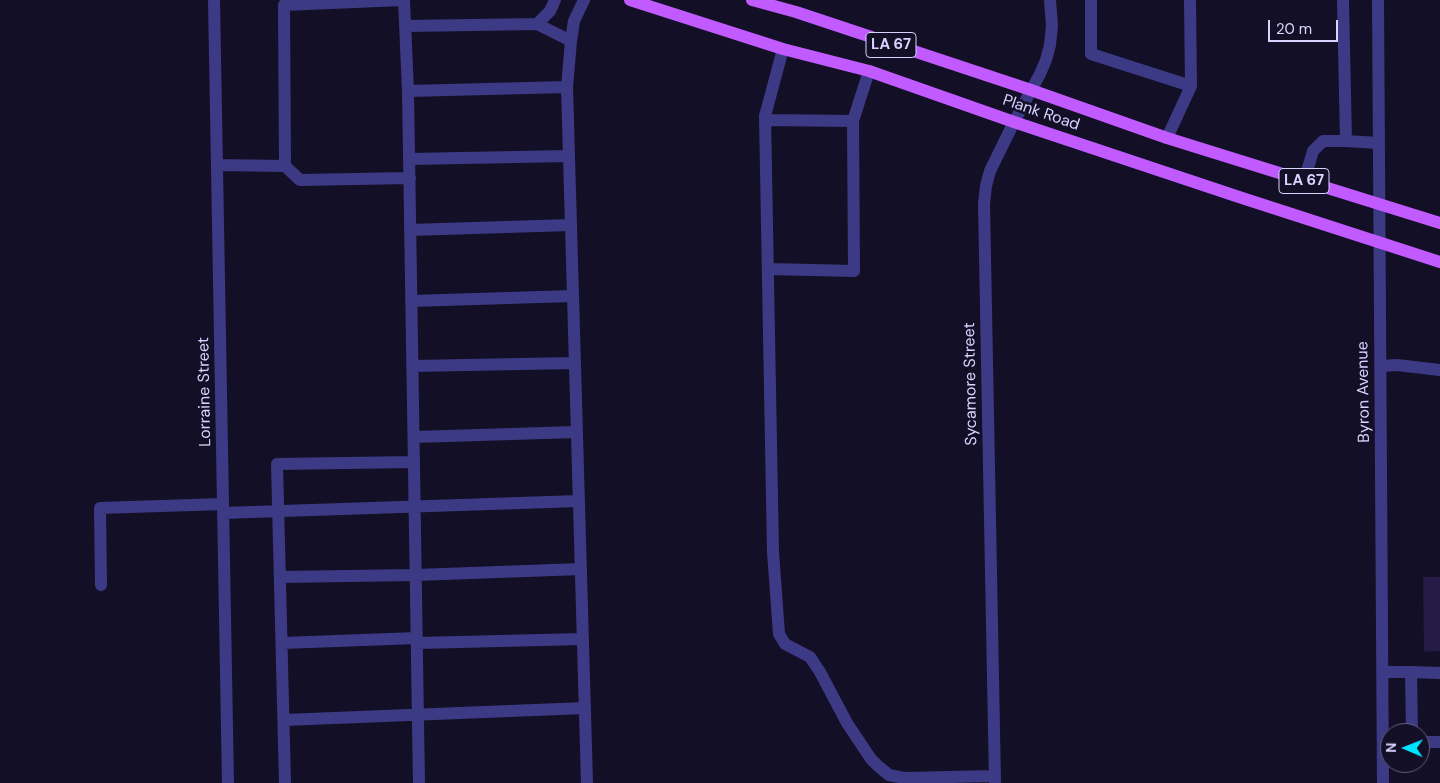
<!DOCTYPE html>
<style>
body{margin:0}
#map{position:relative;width:1440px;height:783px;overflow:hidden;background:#130f26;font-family:"DM Sans",sans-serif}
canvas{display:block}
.north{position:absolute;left:1380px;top:723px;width:50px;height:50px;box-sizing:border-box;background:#130f26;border:1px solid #625e7d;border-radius:50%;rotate:271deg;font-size:14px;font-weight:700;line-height:20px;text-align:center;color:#d9d4ff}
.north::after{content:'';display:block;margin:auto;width:18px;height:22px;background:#00e5ff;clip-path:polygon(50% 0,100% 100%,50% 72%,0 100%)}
.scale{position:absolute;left:1268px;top:20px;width:70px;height:22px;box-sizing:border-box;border:2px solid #d9d4ff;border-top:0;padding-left:6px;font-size:15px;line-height:18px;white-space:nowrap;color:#d9d4ff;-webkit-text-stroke:4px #130f26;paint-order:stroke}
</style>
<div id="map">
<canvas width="1440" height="783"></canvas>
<div class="north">N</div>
<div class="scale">20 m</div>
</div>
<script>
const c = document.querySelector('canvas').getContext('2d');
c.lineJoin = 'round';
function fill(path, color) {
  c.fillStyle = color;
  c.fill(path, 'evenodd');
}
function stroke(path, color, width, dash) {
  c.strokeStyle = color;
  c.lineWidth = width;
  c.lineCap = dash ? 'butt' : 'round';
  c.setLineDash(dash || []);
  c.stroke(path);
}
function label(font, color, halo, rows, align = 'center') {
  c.font = font + ' "DM Sans",sans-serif';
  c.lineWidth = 5;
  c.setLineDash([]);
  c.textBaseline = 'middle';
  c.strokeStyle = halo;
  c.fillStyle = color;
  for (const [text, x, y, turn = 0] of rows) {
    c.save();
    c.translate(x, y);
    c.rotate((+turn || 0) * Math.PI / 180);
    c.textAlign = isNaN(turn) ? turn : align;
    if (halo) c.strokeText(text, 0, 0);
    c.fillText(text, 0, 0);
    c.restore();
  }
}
const building = new Path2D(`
 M 1423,577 L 1440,577 L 1440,651 L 1424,652 Z`);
const minor = new Path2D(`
 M 214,0 L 228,783
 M 404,0 L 408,91 L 419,783
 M 1091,0 L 1091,54 L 1191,86
 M 1343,0 L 1346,141 L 1379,143
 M 1378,0 L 1383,783
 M 537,24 L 550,11 L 555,0
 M 406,26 L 537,24 L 571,41 L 567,87 L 587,783
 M 571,41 L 574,21 L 584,0
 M 783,49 L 765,116 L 773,552 L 779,634 L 785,644 L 810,657 L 820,672 L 847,723 L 871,759 L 878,766 L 889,775 L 904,778 L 995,776
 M 408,91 L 567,87
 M 765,120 L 853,121
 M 1167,138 L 1191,86 L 1190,0
 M 409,159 L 569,156
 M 217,165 L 285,166 L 300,180 L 410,178
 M 285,166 L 284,5 L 402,0
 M 1304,181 L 1313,151 L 1323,141 L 1346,141
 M 410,230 L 571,225
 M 768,269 L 854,271 L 853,121 L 869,71
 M 411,301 L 573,296
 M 412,366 L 575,363
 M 1380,366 L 1397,365 L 1440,370
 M 414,437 L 577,432
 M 223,513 L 579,501
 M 280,577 L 416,575 L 581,569
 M 101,585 L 100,508 L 223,504
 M 282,643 L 417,638
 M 417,643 L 583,639
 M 1383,672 L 1411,672
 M 284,720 L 585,708
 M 1412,733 L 1411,672 L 1440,673
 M 1420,742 L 1440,742
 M 995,782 L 984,204 L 986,186 L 990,171 L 1014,122 L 1040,74 L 1046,60 L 1050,45 L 1052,26 L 1050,0
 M 285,783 L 277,464 L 414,462`);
const major = new Path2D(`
 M 630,0 L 783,49 L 869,71 L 1014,122 L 1239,197 L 1440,262
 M 752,0 L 796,12 L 1031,90 L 1167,138 L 1440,223`);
const shields = [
 [891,45,50],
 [1304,181,50]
];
const shieldNames = [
 ["LA 67",891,45],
 ["LA 67",1304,181]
];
const streetNames = [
 ["Plank Road",1041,113,19],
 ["Sycamore Street",971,384,-91],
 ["Lorraine Street",205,392,-91],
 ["Byron Avenue",1364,392,-91]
];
fill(building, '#241b47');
stroke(minor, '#3d3a85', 12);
stroke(major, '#c25bff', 12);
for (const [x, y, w] of shields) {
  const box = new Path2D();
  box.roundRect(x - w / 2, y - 12.5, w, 25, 4);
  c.fillStyle = '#130f26';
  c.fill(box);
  stroke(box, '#d9d4ff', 1);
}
label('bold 15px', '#d9d4ff', null, shieldNames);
label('16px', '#d9d4ff', '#130f26', streetNames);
</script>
